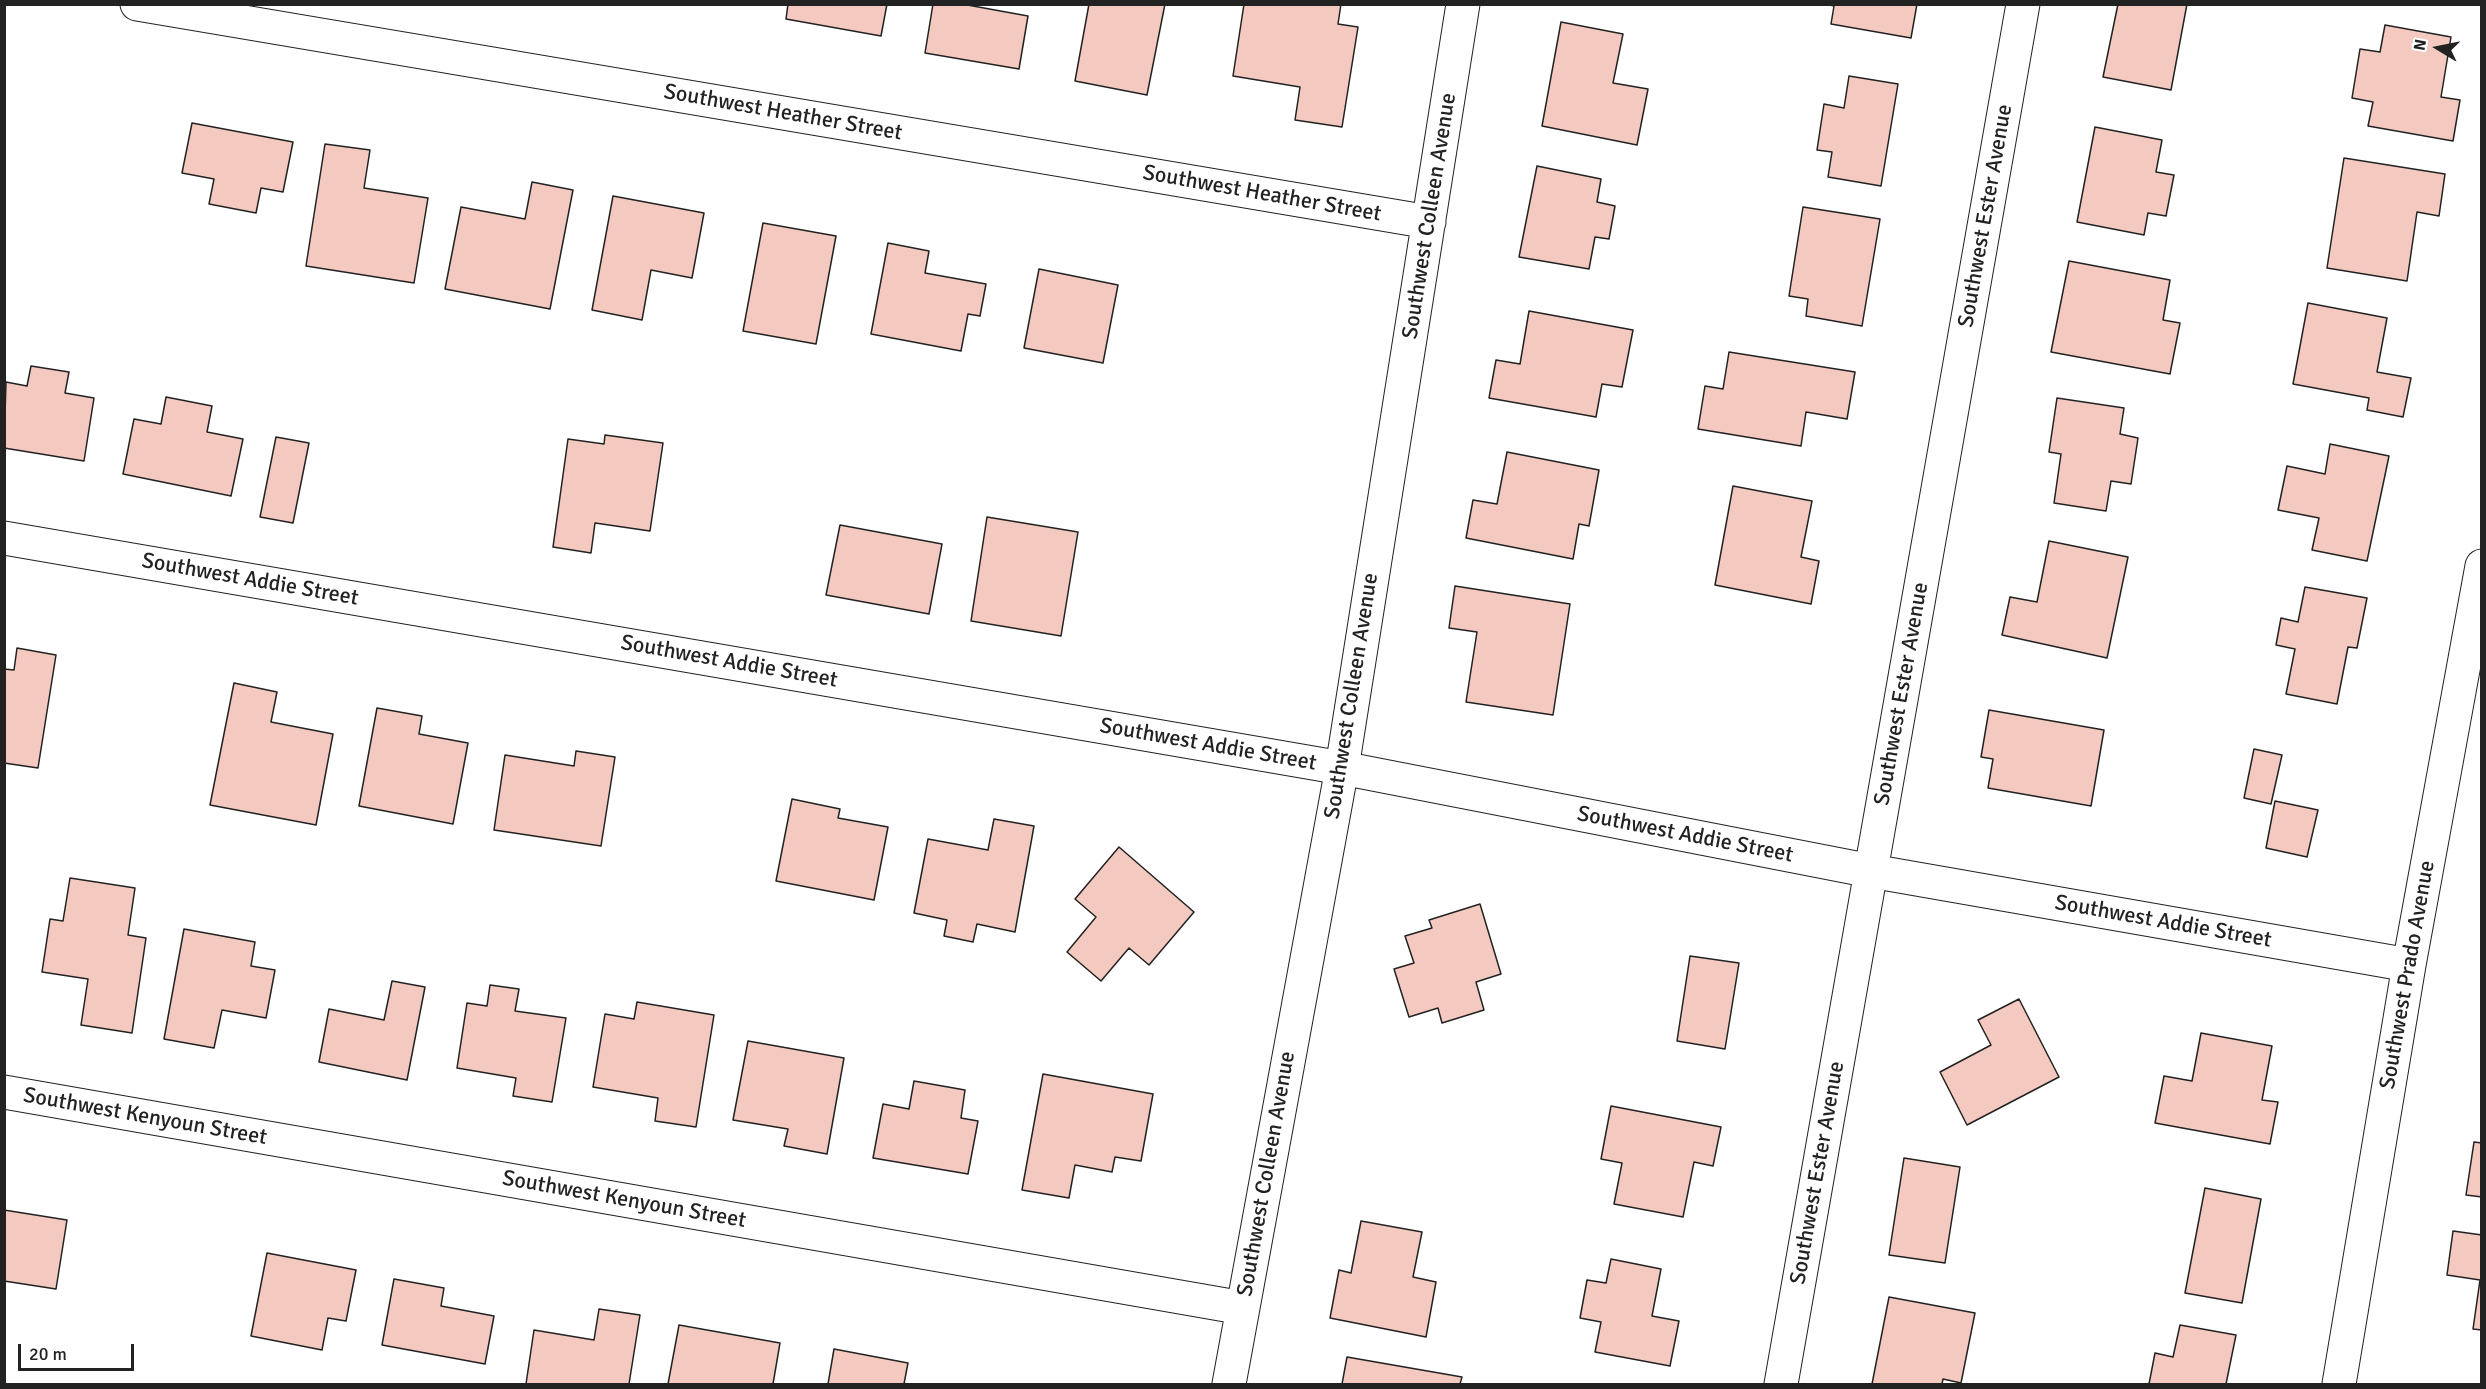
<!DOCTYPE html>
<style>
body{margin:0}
#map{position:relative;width:2486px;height:1389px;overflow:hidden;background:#fff;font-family:Signika,sans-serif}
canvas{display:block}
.frame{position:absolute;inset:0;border:6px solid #222;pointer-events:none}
.north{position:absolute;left:2408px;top:18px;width:60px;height:60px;-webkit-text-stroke:4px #fff;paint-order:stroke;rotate:280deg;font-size:16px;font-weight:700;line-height:24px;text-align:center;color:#222}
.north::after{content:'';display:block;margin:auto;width:21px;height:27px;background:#222;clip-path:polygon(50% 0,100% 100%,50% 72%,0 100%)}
.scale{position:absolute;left:18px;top:1344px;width:116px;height:27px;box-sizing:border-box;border:3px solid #222;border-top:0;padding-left:8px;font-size:18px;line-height:21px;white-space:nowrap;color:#222;-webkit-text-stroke:4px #fff;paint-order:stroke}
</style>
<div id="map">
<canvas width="2486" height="1389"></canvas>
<div class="frame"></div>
<div class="north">N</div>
<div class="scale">20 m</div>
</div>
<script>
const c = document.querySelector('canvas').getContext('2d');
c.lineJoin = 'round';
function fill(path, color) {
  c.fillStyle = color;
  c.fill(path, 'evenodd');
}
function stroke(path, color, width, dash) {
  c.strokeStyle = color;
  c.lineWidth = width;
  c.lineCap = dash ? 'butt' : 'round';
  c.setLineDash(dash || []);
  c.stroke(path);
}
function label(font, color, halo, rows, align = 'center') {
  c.font = font + ' Signika,sans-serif';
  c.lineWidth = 4.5;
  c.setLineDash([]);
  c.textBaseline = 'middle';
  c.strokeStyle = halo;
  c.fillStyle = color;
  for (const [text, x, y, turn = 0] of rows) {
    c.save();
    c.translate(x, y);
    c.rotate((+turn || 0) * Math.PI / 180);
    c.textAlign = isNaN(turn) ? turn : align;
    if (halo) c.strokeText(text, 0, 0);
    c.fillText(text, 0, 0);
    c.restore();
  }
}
const building = new Path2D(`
 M 788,4 L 887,4 L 881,36 L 786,19 Z
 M 933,4 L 962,4 L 1028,16 L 1019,69 L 925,53 Z
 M 1089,4 L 1165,4 L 1147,95 L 1075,81 Z
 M 1244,4 L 1341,4 L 1338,24 L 1358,27 L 1342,127 L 1295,120 L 1300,87 L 1233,76 Z
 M 1826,4 L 1917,4 L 1911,38 L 1831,24 L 1834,6 Z
 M 2118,4 L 2187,4 L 2171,90 L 2103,77 Z
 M 1561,22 L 1623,34 L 1613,83 L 1648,89 L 1637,145 L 1542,126 Z
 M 2385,25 L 2451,37 L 2441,97 L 2460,100 L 2453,141 L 2368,126 L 2373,102 L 2352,98 L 2360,49 L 2380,52 Z
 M 1849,76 L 1898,84 L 1881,186 L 1828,177 L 1832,152 L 1817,150 L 1824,104 L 1844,108 Z
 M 192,123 L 293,142 L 283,192 L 261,188 L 256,213 L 209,204 L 214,179 L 182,173 Z
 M 2095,127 L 2162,140 L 2156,172 L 2174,175 L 2166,216 L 2148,213 L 2144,235 L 2077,222 Z
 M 325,144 L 370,150 L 364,188 L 428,198 L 414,283 L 306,266 Z
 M 2344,158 L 2445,174 L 2439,216 L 2417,212 L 2407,281 L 2327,268 Z
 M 1537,166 L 1601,179 L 1597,202 L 1615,206 L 1609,239 L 1595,237 L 1589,269 L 1519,257 Z
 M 532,182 L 573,190 L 550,309 L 445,289 L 461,207 L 525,219 Z
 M 613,196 L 704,213 L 692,278 L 651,270 L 642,320 L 592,310 Z
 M 1803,207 L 1880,219 L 1862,326 L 1806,316 L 1808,299 L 1789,296 Z
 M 763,223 L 836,236 L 816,344 L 743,331 Z
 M 888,243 L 929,251 L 925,273 L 986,284 L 980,316 L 968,314 L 961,351 L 871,334 Z
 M 2069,261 L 2170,280 L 2163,320 L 2180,323 L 2170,374 L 2051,352 Z
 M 1039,269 L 1118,285 L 1103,363 L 1024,348 Z
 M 2308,303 L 2387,318 L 2377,372 L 2411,378 L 2403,417 L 2367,410 L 2369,398 L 2293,384 Z
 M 1529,311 L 1633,330 L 1622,387 L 1602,384 L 1596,417 L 1489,398 L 1496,360 L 1520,364 Z
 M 1729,352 L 1855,372 L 1847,419 L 1806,412 L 1801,446 L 1698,429 L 1705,386 L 1723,389 Z
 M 31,366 L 69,372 L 65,393 L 94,398 L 84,461 L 4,448 L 6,382 L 27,386 Z
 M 166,397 L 212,406 L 207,432 L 243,439 L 231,496 L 123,474 L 134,419 L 161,424 Z
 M 2057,398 L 2124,408 L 2120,434 L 2138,438 L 2131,484 L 2111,481 L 2106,511 L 2054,503 L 2061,454 L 2049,452 Z
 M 605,435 L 663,443 L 650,531 L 595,523 L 591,553 L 553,547 L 568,439 L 604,444 Z
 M 276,437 L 309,443 L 293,523 L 260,517 Z
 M 2330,444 L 2389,456 L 2367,561 L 2312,550 L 2319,518 L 2278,510 L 2287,466 L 2325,474 Z
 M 1507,452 L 1599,470 L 1589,526 L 1579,524 L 1573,559 L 1466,538 L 1473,500 L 1497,504 Z
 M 1733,486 L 1812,501 L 1801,557 L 1819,561 L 1811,604 L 1715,585 Z
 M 987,517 L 1078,532 L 1061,636 L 971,621 Z
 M 840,525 L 942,544 L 929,614 L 826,595 Z
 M 2049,541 L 2128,557 L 2107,658 L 2002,635 L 2010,597 L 2037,602 Z
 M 1455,586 L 1570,604 L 1553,715 L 1466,702 L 1477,632 L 1449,628 Z
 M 2305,587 L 2367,598 L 2357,648 L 2348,647 L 2337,704 L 2286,694 L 2295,649 L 2276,645 L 2281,618 L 2298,622 Z
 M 17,648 L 56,655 L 38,768 L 4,763 L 4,669 L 14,670 Z
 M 234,683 L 277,692 L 271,722 L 333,734 L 316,825 L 210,805 Z
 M 377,708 L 422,716 L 419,734 L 468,743 L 453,824 L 359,806 Z
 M 1989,710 L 2104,730 L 2091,806 L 1988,788 L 1993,759 L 1981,757 Z
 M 2254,749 L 2282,755 L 2271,804 L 2244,798 Z
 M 576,751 L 615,757 L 601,846 L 494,830 L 505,755 L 574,766 Z
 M 792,799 L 840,809 L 838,818 L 888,827 L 874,900 L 776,881 Z
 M 2275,801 L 2318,810 L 2307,857 L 2266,848 Z
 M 994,819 L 1034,826 L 1015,932 L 977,924 L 973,942 L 944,936 L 947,920 L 914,913 L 928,839 L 988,850 Z
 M 1119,847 L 1194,912 L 1149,965 L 1129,948 L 1101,981 L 1067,952 L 1096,917 L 1075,899 Z
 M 70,878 L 135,888 L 128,935 L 146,938 L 132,1033 L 81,1025 L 88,979 L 42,972 L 50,919 L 63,921 Z
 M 1480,904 L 1501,974 L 1476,982 L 1484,1010 L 1442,1023 L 1438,1008 L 1409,1017 L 1394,969 L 1414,963 L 1405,936 L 1432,928 L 1429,920 Z
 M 184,929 L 255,942 L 251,966 L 275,970 L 266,1018 L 222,1010 L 214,1048 L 164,1039 Z
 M 1690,956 L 1739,963 L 1725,1049 L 1677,1041 Z
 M 392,981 L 425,987 L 407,1080 L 319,1062 L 329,1009 L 384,1020 Z
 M 490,985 L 519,989 L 515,1011 L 566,1018 L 552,1102 L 513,1096 L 516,1078 L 457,1068 L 467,1003 L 487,1006 Z
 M 2019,999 L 2059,1077 L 1967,1125 L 1940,1072 L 1991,1045 L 1978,1020 Z
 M 637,1002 L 714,1015 L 696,1127 L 655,1121 L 658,1098 L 593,1087 L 605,1014 L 634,1019 Z
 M 2201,1033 L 2272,1046 L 2262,1100 L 2278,1102 L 2270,1144 L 2155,1123 L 2164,1076 L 2192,1081 Z
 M 748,1041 L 844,1058 L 827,1154 L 784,1146 L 788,1129 L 733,1120 Z
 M 1043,1074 L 1153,1094 L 1141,1161 L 1115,1157 L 1112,1172 L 1075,1165 L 1069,1198 L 1022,1190 Z
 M 914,1081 L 965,1090 L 961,1118 L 978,1121 L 968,1174 L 873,1158 L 883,1104 L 909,1109 Z
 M 1611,1106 L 1721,1127 L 1713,1166 L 1694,1162 L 1683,1217 L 1614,1204 L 1622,1163 L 1601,1159 Z
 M 2474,1142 L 2482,1143 L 2482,1197 L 2466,1195 Z
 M 1904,1158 L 1960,1167 L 1945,1263 L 1889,1255 Z
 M 2205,1188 L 2261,1199 L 2242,1303 L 2185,1293 Z
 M 4,1210 L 67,1220 L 56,1289 L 4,1281 Z
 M 1361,1221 L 1422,1232 L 1413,1277 L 1436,1282 L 1426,1337 L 1330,1318 L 1339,1270 L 1351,1273 Z
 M 2453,1231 L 2482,1235 L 2482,1330 L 2473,1329 L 2480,1280 L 2447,1275 Z
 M 267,1253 L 356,1270 L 346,1321 L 328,1318 L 322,1350 L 251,1336 Z
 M 1611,1259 L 1661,1269 L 1652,1316 L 1679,1321 L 1670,1366 L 1595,1352 L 1601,1322 L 1580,1318 L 1587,1280 L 1606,1283 Z
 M 394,1279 L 444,1288 L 441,1306 L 494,1316 L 485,1364 L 382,1345 Z
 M 1889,1297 L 1975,1313 L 1961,1383 L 1943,1379 L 1942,1384 L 1872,1384 Z
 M 599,1309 L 640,1315 L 629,1384 L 526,1384 L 534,1330 L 594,1340 Z
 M 679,1325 L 780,1343 L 773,1384 L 668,1384 Z
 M 2180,1325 L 2236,1335 L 2226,1384 L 2149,1384 L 2155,1353 L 2173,1357 Z
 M 834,1349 L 908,1363 L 904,1384 L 828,1384 Z
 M 1347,1357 L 1462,1377 L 1460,1384 L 1342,1384 Z`);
const minor = new Path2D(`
 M 137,4 L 1429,222
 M 4,538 L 1342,768 L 1871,871 L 2409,965
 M 4,1092 L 1243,1308
 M 1229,1384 L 1342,768 L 1463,4
 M 1781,1384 L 2023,4
 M 2339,1384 L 2409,965 L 2482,566`);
const streetNames = [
 ["Southwest Heather Street",783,113,10],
 ["Southwest Heather Street",1262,194,10],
 ["Southwest Colleen Avenue",1430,216,-81],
 ["Southwest Ester Avenue",1986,216,-80],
 ["Southwest Addie Street",250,580,10],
 ["Southwest Addie Street",729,662,10],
 ["Southwest Ester Avenue",1902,694,-80],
 ["Southwest Colleen Avenue",1352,696,-81],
 ["Southwest Addie Street",1208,745,10],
 ["Southwest Addie Street",1685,835,11],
 ["Southwest Addie Street",2163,922,10],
 ["Southwest Prado Avenue",2408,975,-80],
 ["Southwest Kenyoun Street",145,1117,10],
 ["Southwest Ester Avenue",1818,1173,-80],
 ["Southwest Colleen Avenue",1267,1174,-80],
 ["Southwest Kenyoun Street",624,1200,10]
];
fill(building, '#f3c9c0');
stroke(building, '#222', 1.5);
stroke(minor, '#222', 35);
stroke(minor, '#fff', 33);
label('22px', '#222', '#fff', streetNames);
</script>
